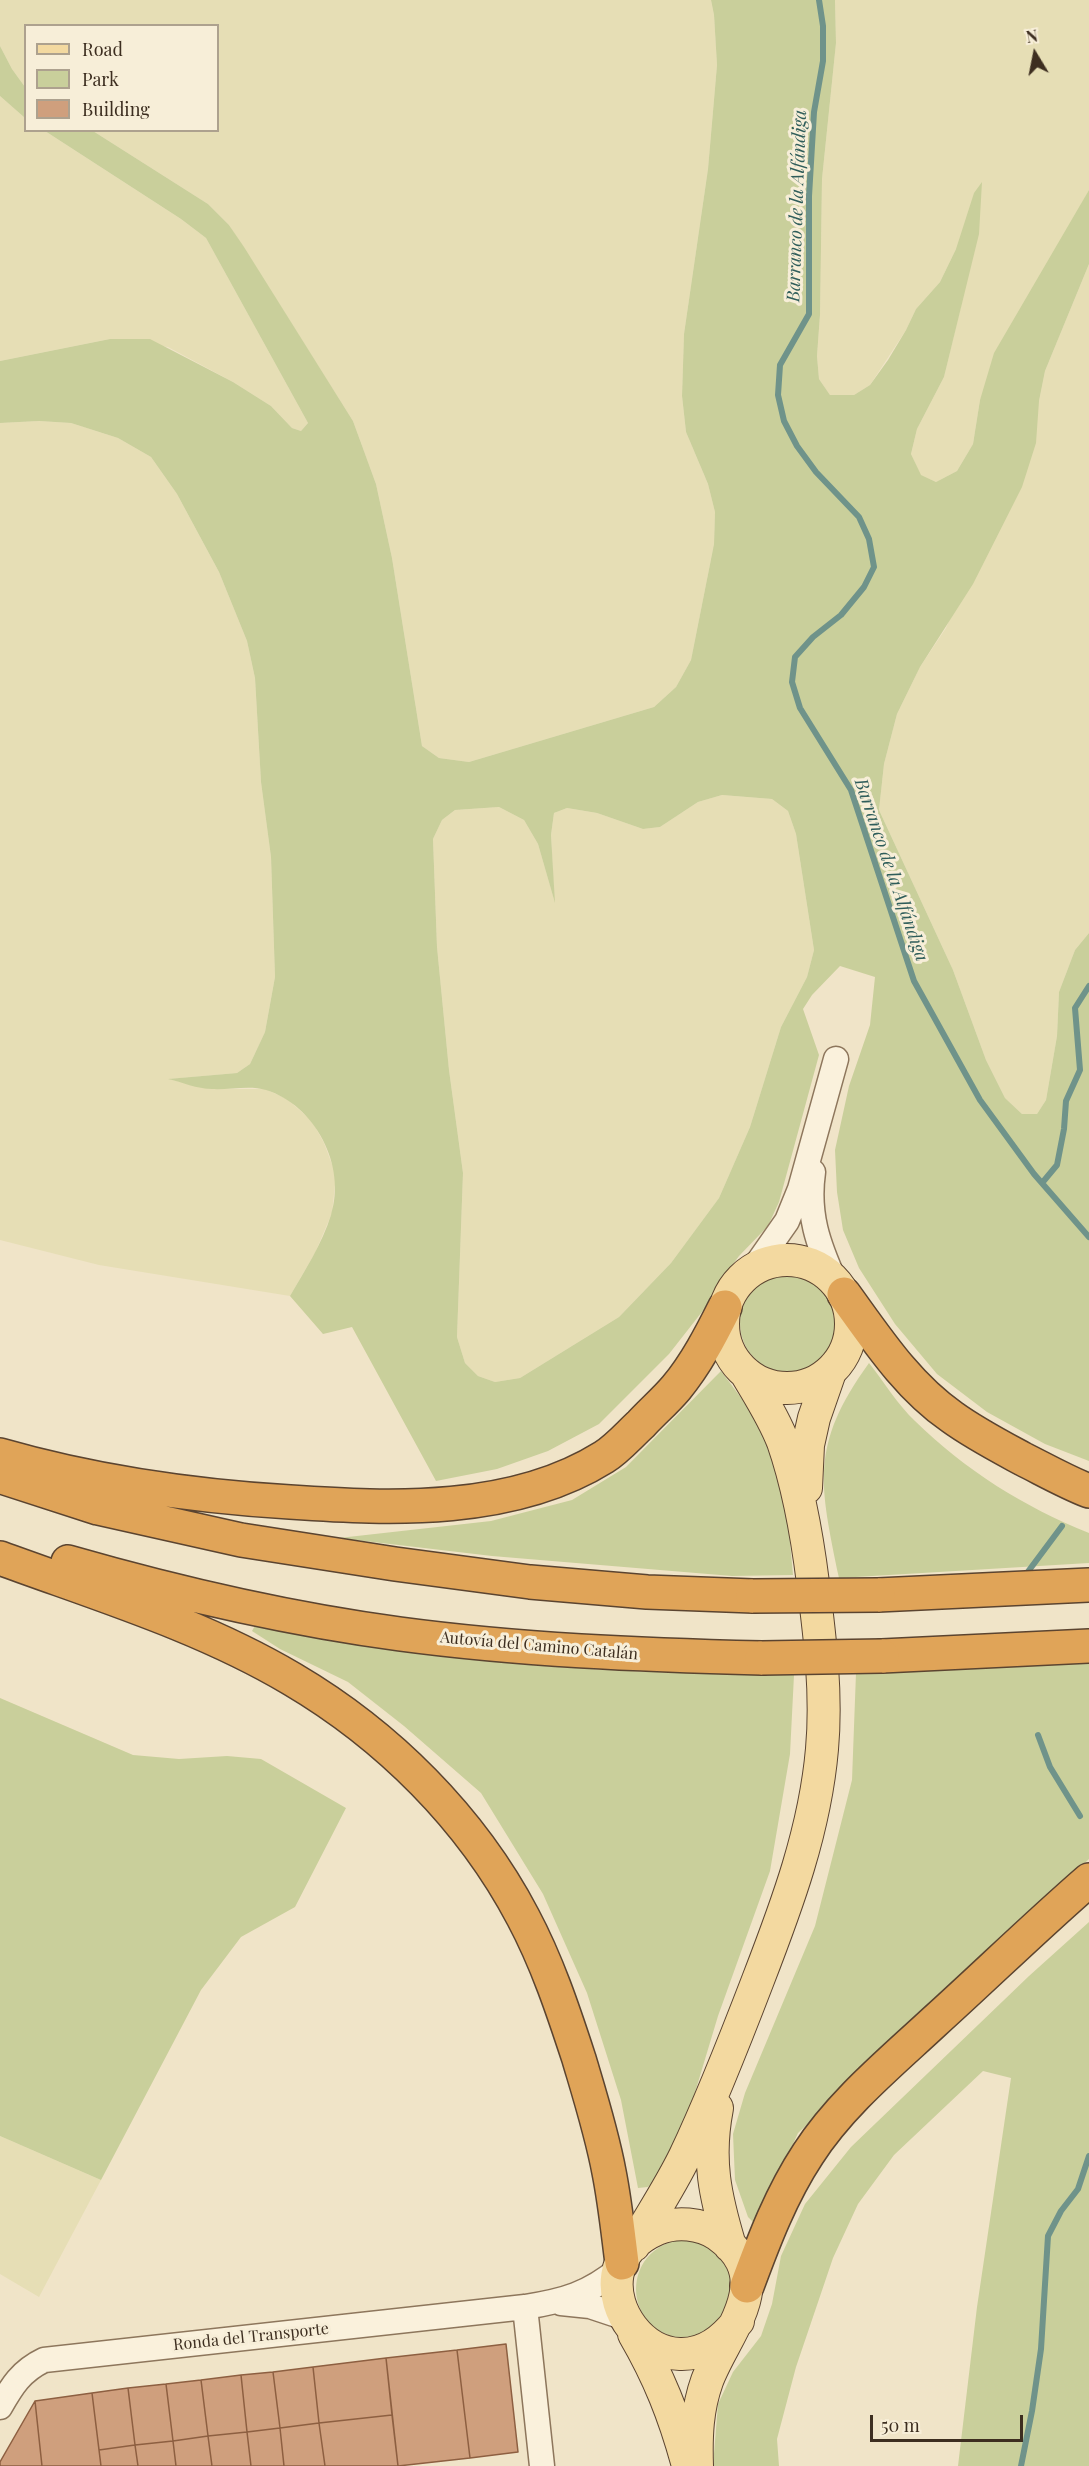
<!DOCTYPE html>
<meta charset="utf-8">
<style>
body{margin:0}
#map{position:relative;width:1089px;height:2466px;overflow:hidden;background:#f0e4c8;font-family:"Playfair Display",serif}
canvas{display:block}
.legend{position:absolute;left:24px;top:24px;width:195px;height:108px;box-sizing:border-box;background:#f7eed8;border:2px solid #ada18e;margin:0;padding:8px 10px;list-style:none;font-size:18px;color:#3d2e20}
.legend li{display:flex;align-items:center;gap:12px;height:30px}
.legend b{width:30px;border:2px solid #ada18e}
.north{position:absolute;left:1005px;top:24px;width:60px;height:60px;-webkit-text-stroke:4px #f7eed8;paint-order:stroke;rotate:350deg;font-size:16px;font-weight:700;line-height:24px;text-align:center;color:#3d2e20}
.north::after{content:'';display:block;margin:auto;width:21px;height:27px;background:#3d2e20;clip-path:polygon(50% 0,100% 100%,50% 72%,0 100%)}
.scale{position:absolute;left:870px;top:2415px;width:153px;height:27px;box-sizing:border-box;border:3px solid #3d2e20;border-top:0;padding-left:8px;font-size:18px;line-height:21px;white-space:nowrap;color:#3d2e20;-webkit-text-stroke:4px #f7eed8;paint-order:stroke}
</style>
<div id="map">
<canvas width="1089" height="2466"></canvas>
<ul class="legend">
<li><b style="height:8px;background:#f3d9a0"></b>Road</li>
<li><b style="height:16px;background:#c9cf9b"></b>Park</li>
<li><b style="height:16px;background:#cf9f7d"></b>Building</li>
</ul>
<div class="north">N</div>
<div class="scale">50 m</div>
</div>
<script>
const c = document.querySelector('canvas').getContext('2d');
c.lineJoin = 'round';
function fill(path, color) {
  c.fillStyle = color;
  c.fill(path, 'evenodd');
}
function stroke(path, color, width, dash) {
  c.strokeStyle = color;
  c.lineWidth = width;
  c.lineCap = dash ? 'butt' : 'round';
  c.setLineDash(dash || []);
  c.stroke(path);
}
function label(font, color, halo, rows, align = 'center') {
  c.font = font + ' "Playfair Display",serif';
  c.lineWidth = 6;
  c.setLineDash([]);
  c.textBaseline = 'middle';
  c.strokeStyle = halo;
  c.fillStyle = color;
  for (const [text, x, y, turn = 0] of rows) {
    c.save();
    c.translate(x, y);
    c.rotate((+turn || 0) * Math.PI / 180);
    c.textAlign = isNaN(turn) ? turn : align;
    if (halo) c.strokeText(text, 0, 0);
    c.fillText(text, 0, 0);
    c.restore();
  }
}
const farmland = new Path2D(`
 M 0,0 L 711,0 L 714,15 L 717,65 L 708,169 L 684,334 L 682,396 L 686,432 L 708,484 L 715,512 L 714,544 L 691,660 L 676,687 L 654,707 L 469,762 L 439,758 L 422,746 L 392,558 L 376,484 L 353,421 L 229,225 L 208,204 L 93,131 L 218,130 L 218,26 L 26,26 L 25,87 L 12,69 L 0,46 Z
 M 835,0 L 1089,0 L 1089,190 L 980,400 L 973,444 L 957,471 L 936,482 L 920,475 L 911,454 L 917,429 L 944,377 L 961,306 L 956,249 L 940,282 L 916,309 L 906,330 L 870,385 L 854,395 L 830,395 L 819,379 L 817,356 L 820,315 L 822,179 L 836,43 Z
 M 0,96 L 25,118 L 26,130 L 45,131 L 181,219 L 206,238 L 308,423 L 301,431 L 292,428 L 271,406 L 233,382 L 168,347 L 110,339 L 0,361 Z
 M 1089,264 L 1089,933 L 1075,950 L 1059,992 L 1057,1036 L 1046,1100 L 1037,1114 L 1022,1114 L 1005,1098 L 986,1060 L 953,970 L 879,810 L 884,764 L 897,714 L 920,667 L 946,628 L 1039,401 L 1045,371 Z
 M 39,421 L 71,423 L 118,438 L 151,457 L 177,494 L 219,572 L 247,641 L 255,678 L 261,782 L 271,857 L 275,977 L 265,1032 L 250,1064 L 237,1073 L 170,1079 L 209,1089 L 265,1089 L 287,1099 L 312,1121 L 324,1143 L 336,1175 L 332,1213 L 315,1253 L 290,1296 L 99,1265 L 0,1240 L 0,423 Z
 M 722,795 L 772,799 L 788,811 L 796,834 L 814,950 L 807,977 L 781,1027 L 750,1127 L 719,1198 L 671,1263 L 619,1317 L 520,1378 L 495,1382 L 478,1376 L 465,1363 L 457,1337 L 463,1173 L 449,1070 L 437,947 L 433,839 L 442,820 L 455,810 L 499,807 L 524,820 L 538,844 L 554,899 L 551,835 L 554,813 L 567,808 L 597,813 L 643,829 L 660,827 L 698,802 Z
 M 0,2136 L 101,2180 L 39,2297 L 0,2274 Z`);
const green = new Path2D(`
 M 711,0 L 835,0 L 836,43 L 822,179 L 820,315 L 817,356 L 819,379 L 830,395 L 854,395 L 870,385 L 888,360 L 906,330 L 916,309 L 940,282 L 956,249 L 974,193 L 982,182 L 979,234 L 944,377 L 917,429 L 911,454 L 921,475 L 936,482 L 957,471 L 973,444 L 980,400 L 994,353 L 1089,190 L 1089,264 L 1045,371 L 1039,401 L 1036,443 L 1022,487 L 973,584 L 920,667 L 897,714 L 884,764 L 879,810 L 953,970 L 986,1060 L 1005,1098 L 1022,1114 L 1037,1114 L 1046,1100 L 1057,1036 L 1059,992 L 1075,950 L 1089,933 L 1089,1461 L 1045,1444 L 987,1412 L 937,1374 L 895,1324 L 859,1268 L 843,1230 L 837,1192 L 835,1150 L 849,1086 L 870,1025 L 875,977 L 840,966 L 812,995 L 803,1009 L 819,1055 L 779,1202 L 768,1226 L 739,1256 L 719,1283 L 705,1308 L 669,1354 L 599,1424 L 548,1451 L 497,1469 L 436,1481 L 352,1327 L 323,1334 L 290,1296 C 305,1270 322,1244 331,1215 C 347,1166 315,1105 266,1090 C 250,1085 229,1090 212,1089 C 197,1089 182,1082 168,1079 L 237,1073 L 250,1064 L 265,1032 L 275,977 L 271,857 L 261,782 L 255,678 L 247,641 L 219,572 L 177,494 L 151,457 L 118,438 L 71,423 L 39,421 L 0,423 L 0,361 L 110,339 L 150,339 L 233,382 L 271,406 L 292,428 L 301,431 L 308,423 L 206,238 L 181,219 L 45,131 L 93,131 L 208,204 L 229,225 L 244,247 L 353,421 L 376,484 L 392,558 L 422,746 L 439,758 L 469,762 L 654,707 L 676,687 L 691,660 L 714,544 L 715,512 L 708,484 L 686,432 L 682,396 L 684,334 L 708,169 L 717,65 L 714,15 ZM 722,795 L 772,799 L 788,811 L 796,834 L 814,950 L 807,977 L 781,1027 L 750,1127 L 719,1198 L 671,1263 L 619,1317 L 520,1378 L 495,1382 L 478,1376 L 465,1363 L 457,1337 L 463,1173 L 449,1070 L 437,947 L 433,839 L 442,820 L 455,810 L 499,807 L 524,820 L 538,844 L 555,903 L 551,835 L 554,813 L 567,808 L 597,813 L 643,829 L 660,827 L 698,802 Z
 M 0,46 L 12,69 L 25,87 L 25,118 L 0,96 Z
 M740 1323a50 50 0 1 1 100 0a50 50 0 1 1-100 0Z
 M 869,1363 C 884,1382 898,1405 915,1421 C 965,1470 1024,1507 1089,1533 L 1089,1563 L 839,1578 C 820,1484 809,1446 869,1363 Z
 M 721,1371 L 751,1411 L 768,1446 L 786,1499 L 793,1575 L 732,1576 L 492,1556 L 339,1538 L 491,1521 L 572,1500 L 626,1467 Z
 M 257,1622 C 329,1637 403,1653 476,1660 C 582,1671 688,1674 794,1675 L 790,1754 L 770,1871 L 718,2016 L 690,2109 L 667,2169 L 648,2187 L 638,2188 L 621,2100 L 587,1993 L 543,1894 L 481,1793 L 404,1726 L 348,1682 L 280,1649 L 252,1631 Z
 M 1089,1661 L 1089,1859 L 798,2133 L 756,2225 L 748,2217 L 735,2180 L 733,2134 L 745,2093 L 815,1926 L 852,1780 L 856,1673 Z
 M 0,1698 L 133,1755 L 179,1759 L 227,1756 L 261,1759 L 346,1808 L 295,1907 L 241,1937 L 201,1990 L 101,2180 L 0,2136 Z
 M 1089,1922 L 1089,2466 L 958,2466 L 977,2307 L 1011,2078 L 983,2071 L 894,2155 L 858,2204 L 833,2258 L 796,2367 L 777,2439 L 779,2466 L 713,2466 L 718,2404 L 733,2372 L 761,2336 L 772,2304 L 781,2256 L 805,2204 L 851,2147 L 1029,1976 Z
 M636 2289a49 49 0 1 1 98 0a49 49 0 1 1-98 0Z`);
const stream = new Path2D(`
 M 819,0 L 823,26 L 823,61 L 814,112 L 809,196 L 809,314 L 780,365 L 778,395 L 784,421 L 797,446 L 816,472 L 859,517 L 869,539 L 874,567 L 864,587 L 841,615 L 813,637 L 795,657 L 792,682 L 800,708 L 851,790 L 914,981 L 980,1100 L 1034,1174 L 1089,1237
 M 1042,1183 L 1057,1165 L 1064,1129 L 1066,1101 L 1080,1070 L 1075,1008 L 1089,986
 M 1027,1573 L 1062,1526
 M 1038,1735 L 1050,1767 L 1080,1816
 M 1021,2466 L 1032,2411 L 1041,2349 L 1048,2236 L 1061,2211 L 1078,2189 L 1089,2156`);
const building = new Path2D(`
 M 506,2344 L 518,2452 L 470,2458 L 457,2350 Z
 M 457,2350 L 470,2458 L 398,2466 L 386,2358 Z
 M 386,2358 L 392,2415 L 319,2423 L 313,2367 Z
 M 313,2367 L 319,2423 L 280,2428 L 273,2372 Z
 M 273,2372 L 280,2428 L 247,2432 L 241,2375 Z
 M 241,2375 L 247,2432 L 208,2436 L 201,2380 Z
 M 201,2380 L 208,2436 L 173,2441 L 166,2384 Z
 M 166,2384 L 173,2441 L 135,2445 L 128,2388 Z
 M 128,2388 L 135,2445 L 99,2450 L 92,2393 Z
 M 92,2393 L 101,2466 L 42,2466 L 35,2401 Z
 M 35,2401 L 42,2466 L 0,2466 L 0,2462 Z
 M 392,2415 L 398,2466 L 325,2466 L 319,2423 Z
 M 319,2423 L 325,2466 L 284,2466 L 280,2428 Z
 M 280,2428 L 284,2466 L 251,2466 L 247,2432 Z
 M 247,2432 L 251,2466 L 212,2466 L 208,2436 Z
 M 208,2436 L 212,2466 L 176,2466 L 173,2441 Z
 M 173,2441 L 176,2466 L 138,2466 L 135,2445 Z
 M 135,2445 L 138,2466 L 101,2466 L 99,2450 Z`);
const minor = new Path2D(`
 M 813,1172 C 807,1214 818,1244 835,1282
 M 752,1271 L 787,1221 L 800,1189 L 836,1059
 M 561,2303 L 590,2306 L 623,2317
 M 525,2307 L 542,2466
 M 0,2407 C 12,2386 21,2371 44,2360 L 525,2307 C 564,2301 589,2294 620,2268`);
const major = new Path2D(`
 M723 1324a64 64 0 1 1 128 0a64 64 0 1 1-128 0Z
 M 806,1488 L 808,1445 L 814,1418 L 830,1372
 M 717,2108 C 707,2160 715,2196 730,2246
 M 634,2245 C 651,2215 670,2187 685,2156 C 712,2099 735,2040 758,1980 C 787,1905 815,1830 822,1749 C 827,1694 820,1637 813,1583 C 807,1535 799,1488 783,1442 C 774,1418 759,1395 746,1373
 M 634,2334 C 659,2377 674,2415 687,2462
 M 697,2466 C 696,2436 697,2409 707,2381 C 725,2332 780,2280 718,2235 C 701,2223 676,2221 657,2229 C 558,2272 663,2419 738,2321`);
const highway = new Path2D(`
 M 844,1294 C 876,1338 907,1386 952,1417 C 974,1433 999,1446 1023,1459 C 1045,1470 1066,1482 1089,1491
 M 0,1455 C 94,1482 192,1496 290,1502 C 393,1509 513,1514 604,1457 C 617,1449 629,1435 641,1424 C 652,1412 665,1401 676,1388 C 696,1364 711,1335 725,1307
 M 2,1477 L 98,1508 L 241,1540 L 395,1564 L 530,1582 L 647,1592 L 753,1596
 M 0,1558 C 98,1594 201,1625 292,1679 C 387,1735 471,1818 523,1917 C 547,1962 563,2010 579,2059 C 590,2096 602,2134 609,2172 C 615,2202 618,2232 622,2263
 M 68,1562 C 176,1593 288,1619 400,1634 C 520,1650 641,1655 762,1658
 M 878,1595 L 1089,1585
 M 882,1656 L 1089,1646
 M 747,2286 C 764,2240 781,2195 808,2154 C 840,2104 891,2062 934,2022 C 986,1975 1036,1926 1089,1880`);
const highwayBridge = new Path2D(`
 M 753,1596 L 878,1595
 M 762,1658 L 882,1656`);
const streetNames = [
 ["Autovía del Camino Catalán",539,1646,5],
 ["Ronda del Transporte",251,2337,-6]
];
const waterNames = [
 ["Barranco de la Alfándiga",797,206,-88],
 ["Barranco de la Alfándiga",891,870,71]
];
fill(farmland, '#e6deb5');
fill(green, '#c9cf9b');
stroke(stream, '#6f938a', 6);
fill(building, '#cf9f7d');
stroke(building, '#8d5f41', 1.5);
stroke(minor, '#8d765c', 27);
stroke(major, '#5b4430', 34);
stroke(highway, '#5b4430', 36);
stroke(minor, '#faf1dc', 24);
stroke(major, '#f3d9a0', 32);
stroke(highway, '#e0a458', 33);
stroke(highwayBridge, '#5b4430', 36, []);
stroke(highwayBridge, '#e0a458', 33);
label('16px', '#3d2e20', '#f7eed8', streetNames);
label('italic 18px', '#2f5d5a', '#f7eed8', waterNames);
</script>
